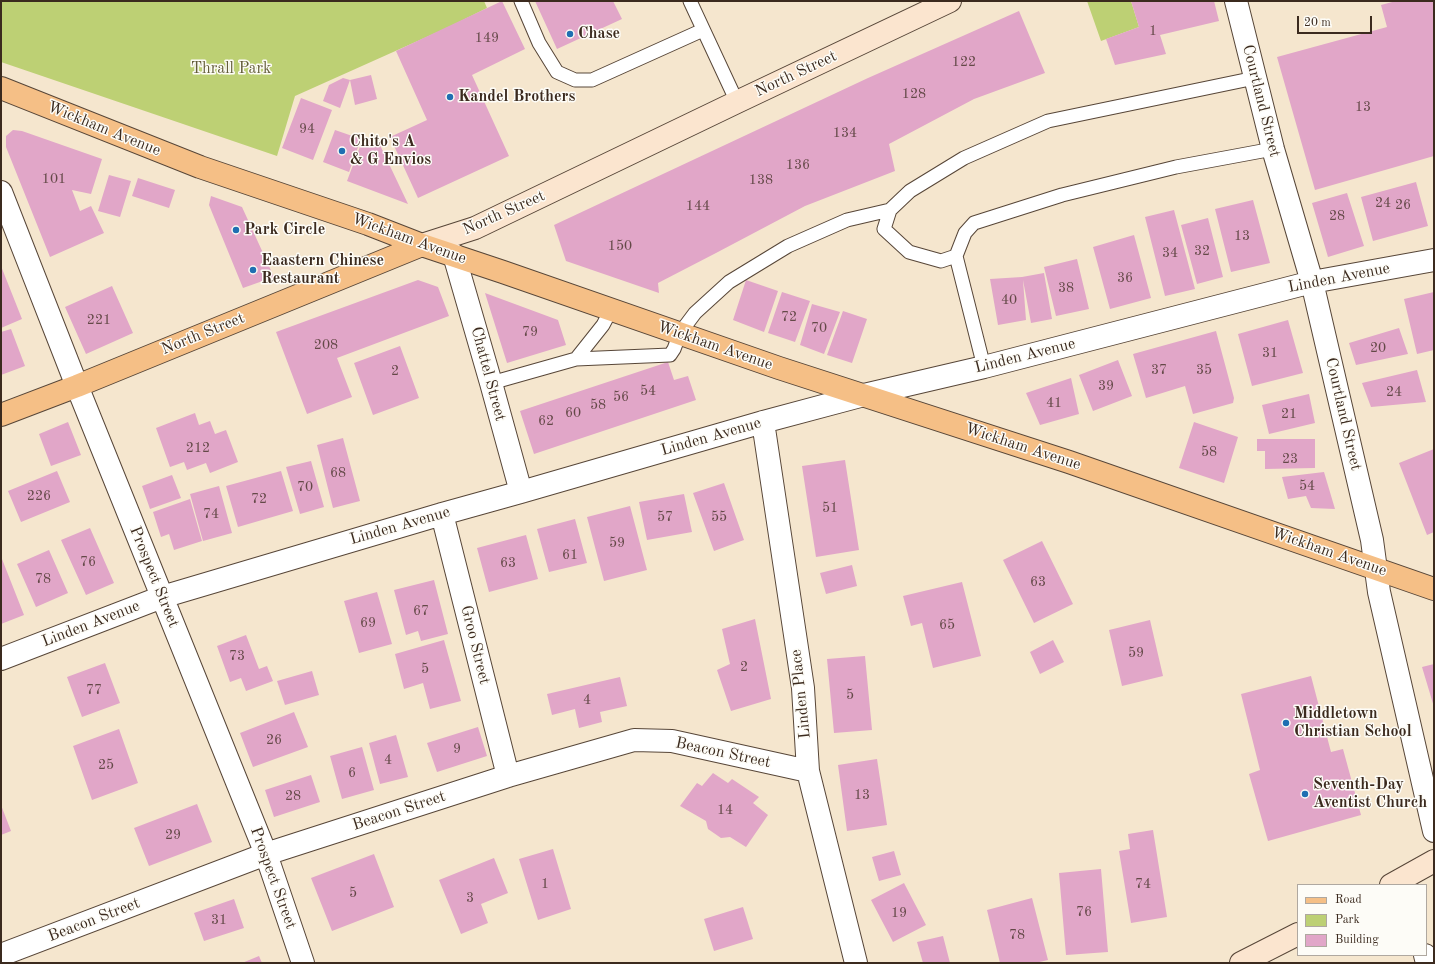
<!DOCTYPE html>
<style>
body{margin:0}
#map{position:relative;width:1435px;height:964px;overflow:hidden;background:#f5e6ce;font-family:"Old Standard TT",serif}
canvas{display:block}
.frame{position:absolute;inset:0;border:2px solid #3b2a1e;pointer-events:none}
.legend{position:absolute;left:1297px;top:884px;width:130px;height:72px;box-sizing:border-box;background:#fdfcf7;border:1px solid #afa8a0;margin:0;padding:5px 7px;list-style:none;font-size:12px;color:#3b2a1e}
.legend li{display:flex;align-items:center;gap:8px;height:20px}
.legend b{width:20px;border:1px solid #afa8a0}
.scale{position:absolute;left:1297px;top:16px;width:75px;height:18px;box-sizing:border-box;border:2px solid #3b2a1e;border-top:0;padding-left:5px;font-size:12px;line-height:14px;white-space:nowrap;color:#3b2a1e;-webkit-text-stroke:3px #fdfcf7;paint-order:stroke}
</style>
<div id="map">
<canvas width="1435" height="964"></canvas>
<div class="frame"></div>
<ul class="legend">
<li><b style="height:5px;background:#f5bf86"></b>Road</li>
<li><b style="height:11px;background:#bdd074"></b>Park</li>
<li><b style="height:11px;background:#e1a6c8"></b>Building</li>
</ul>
<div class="scale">20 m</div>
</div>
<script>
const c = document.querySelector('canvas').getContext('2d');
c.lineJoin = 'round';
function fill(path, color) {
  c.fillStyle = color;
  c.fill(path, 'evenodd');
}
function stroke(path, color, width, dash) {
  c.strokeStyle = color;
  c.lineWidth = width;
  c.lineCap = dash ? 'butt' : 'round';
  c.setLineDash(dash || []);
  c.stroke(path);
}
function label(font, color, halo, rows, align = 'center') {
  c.font = font + ' "Old Standard TT",serif';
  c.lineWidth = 3;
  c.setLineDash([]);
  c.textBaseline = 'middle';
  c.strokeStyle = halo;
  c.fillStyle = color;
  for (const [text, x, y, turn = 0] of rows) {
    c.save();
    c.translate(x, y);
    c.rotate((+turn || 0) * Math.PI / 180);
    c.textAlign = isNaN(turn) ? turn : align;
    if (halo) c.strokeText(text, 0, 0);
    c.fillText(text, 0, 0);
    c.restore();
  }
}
const green = new Path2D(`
 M 1,1 L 484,1 L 487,8 L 449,27 L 295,96 L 277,156 L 1,62 Z
 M 1087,1 L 1131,1 L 1139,27 L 1101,41 Z`);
const building = new Path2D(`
 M 502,1 L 525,49 L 472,75 L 509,156 L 418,198 L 390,137 L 427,120 L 396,51 Z
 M 535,1 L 613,1 L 622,19 L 557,49 Z
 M 1131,1 L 1214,1 L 1219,21 L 1160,35 L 1166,54 L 1115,65 L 1106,39 L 1139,27 Z
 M 1396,1 L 1434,1 L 1434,156 L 1315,190 L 1277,57 L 1387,27 L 1381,5 Z
 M 1019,11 L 1045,73 L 974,99 L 889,144 L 895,171 L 805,206 L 716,253 L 658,283 L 659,293 L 566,261 L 554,225 L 868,78 Z
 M 371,75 L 377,99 L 355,105 L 350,80 Z
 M 343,78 L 350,80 L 340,108 L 323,101 L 329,85 Z
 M 301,98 L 332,110 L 313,160 L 282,148 Z
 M 13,130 L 22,131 L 102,159 L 91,194 L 72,190 L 80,211 L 91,206 L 104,233 L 50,257 L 6,147 L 6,136 Z
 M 335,130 L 361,139 L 349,172 L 323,162 Z
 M 364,136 L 380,145 L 408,204 L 347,181 Z
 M 109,175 L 131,181 L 120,217 L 98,211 Z
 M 138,178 L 175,190 L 169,208 L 132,196 Z
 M 1416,182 L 1428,226 L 1373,241 L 1361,197 Z
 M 1347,193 L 1364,246 L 1328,257 L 1312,203 Z
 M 211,196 L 242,207 L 274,277 L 243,288 L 209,205 Z
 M 1253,200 L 1270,263 L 1231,272 L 1215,209 Z
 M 1174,210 L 1195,289 L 1165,296 L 1145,217 Z
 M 1208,218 L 1223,277 L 1197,284 L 1181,225 Z
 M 1134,235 L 1151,298 L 1110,309 L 1093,247 Z
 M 1077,259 L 1089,309 L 1056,316 L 1044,267 Z
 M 1,266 L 22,319 L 1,328 Z
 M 1044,273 L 1052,319 L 1031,323 L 1023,280 L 1026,320 L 998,325 L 990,279 L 1022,277 Z
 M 418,280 L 438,287 L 449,316 L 337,358 L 352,397 L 307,414 L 276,332 Z
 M 746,280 L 778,291 L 764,332 L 733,320 Z
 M 112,286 L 133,333 L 86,354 L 65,307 Z
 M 782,292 L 810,301 L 795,342 L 768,333 Z
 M 1434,292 L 1434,350 L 1417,354 L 1404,299 Z
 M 485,293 L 558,320 L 566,345 L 507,363 Z
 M 812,304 L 840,312 L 824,354 L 800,345 Z
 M 843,311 L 867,319 L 852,363 L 827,355 Z
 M 1288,320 L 1303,373 L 1252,386 L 1238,334 Z
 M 1399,328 L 1408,354 L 1356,365 L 1349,343 Z
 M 11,329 L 25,366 L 1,375 L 1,332 Z
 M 1216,331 L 1234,398 L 1233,403 L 1193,414 L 1185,386 L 1146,398 L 1133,354 Z
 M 400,346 L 419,398 L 373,415 L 354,363 Z
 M 1118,360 L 1132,396 L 1093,411 L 1079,375 Z
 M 668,362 L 674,380 L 688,376 L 696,400 L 534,454 L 520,411 Z
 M 1417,370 L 1426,402 L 1371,407 L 1362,383 Z
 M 1071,378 L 1079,414 L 1040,425 L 1026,393 Z
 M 1309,394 L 1315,423 L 1269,434 L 1262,405 Z
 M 195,413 L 199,425 L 210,421 L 215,434 L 226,430 L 238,462 L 210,473 L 206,463 L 187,470 L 184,462 L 170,467 L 156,428 Z
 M 68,422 L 81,455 L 51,466 L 39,434 Z
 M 1194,422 L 1238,437 L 1224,483 L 1179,468 Z
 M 343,438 L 360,501 L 333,508 L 317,445 Z
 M 1257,439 L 1315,439 L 1315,468 L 1265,469 L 1265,451 L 1257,451 Z
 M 1434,449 L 1434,532 L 1427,535 L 1399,463 Z
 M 845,460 L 859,550 L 816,557 L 802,466 Z
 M 311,461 L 324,507 L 300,514 L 286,467 Z
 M 57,471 L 70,502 L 21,522 L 8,491 Z
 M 281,471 L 293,511 L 238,527 L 226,486 Z
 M 1324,472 L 1335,509 L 1311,508 L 1306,496 L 1288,499 L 1282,477 Z
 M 172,475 L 181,498 L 150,509 L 142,486 Z
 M 724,483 L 744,540 L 714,551 L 693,493 Z
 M 219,486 L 232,533 L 203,541 L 190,494 Z
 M 684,494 L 692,532 L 647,540 L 639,502 Z
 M 190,499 L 202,541 L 174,550 L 169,534 L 161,537 L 153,512 Z
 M 630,506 L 647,570 L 604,581 L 587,517 Z
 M 575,519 L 587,563 L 549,572 L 537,529 Z
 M 90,528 L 114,583 L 86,595 L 61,540 Z
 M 526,535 L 538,579 L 489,592 L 477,548 Z
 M 1042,541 L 1073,604 L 1034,623 L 1003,560 Z
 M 49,550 L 68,593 L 36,607 L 17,564 Z
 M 2,559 L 24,615 L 1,624 L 1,560 Z
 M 852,565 L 857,586 L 826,594 L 820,573 Z
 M 434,580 L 448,634 L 421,641 L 418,631 L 406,635 L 394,590 Z
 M 962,582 L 981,656 L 933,668 L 922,623 L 911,626 L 903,596 Z
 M 377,592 L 392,644 L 359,653 L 344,601 Z
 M 755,619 L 771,699 L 731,711 L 717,670 L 730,664 L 722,629 Z
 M 1150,620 L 1163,676 L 1122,686 L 1109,630 Z
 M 246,635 L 259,669 L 267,666 L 273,681 L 246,691 L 241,678 L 230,682 L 217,646 Z
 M 444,640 L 461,701 L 430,709 L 423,683 L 404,689 L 395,654 Z
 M 1053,640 L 1064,662 L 1040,674 L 1030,652 Z
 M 865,656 L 872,730 L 834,733 L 827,659 Z
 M 105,663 L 120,703 L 82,717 L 67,677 Z
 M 1434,664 L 1434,707 L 1422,667 Z
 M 312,671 L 319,695 L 285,705 L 277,681 Z
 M 1311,676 L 1331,752 L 1343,749 L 1361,815 L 1268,841 L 1249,774 L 1260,770 L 1241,694 Z
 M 620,677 L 627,706 L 600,712 L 602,722 L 579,728 L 575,709 L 552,715 L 547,694 Z
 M 294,712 L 308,747 L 253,767 L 240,733 Z
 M 478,727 L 487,756 L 437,772 L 427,743 Z
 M 119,729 L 138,783 L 92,800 L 73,746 Z
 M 396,735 L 408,777 L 380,784 L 369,743 Z
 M 362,747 L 374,790 L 342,799 L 330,756 Z
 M 877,759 L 887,825 L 847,831 L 838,765 Z
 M 713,773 L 728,783 L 732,779 L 759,797 L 753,803 L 768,815 L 746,847 L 730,837 L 721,838 L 708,829 L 706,821 L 680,806 L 697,783 L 702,786 Z
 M 311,775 L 320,802 L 274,817 L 265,790 Z
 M 197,804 L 212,842 L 149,866 L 134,828 Z
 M 1,805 L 11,831 L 1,835 Z
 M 1153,830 L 1167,917 L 1131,923 L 1119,851 L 1130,849 L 1128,834 Z
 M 553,849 L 571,909 L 538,920 L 519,859 Z
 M 894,851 L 901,875 L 879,881 L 872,857 Z
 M 374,854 L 394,907 L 332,931 L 311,878 Z
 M 494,858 L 508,893 L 481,904 L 488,923 L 461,934 L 439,880 Z
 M 1101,869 L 1108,952 L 1066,955 L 1059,873 Z
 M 904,883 L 926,925 L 893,942 L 871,900 Z
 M 1032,898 L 1048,960 L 1035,963 L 1000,963 L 987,910 Z
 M 234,899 L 244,928 L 204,941 L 194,913 Z
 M 743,907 L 753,939 L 714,951 L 704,919 Z
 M 943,936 L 950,963 L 923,963 L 917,942 Z
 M 259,956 L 262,963 L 242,963 Z`);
const lane = new Path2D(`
 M 521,1 L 539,43 L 557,72 L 575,80 L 592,80 L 703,30
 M 690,1 L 737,102
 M 956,256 L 941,261 L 909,252 L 884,229 L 890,210 L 910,191 L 964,158 L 1048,121 L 1255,78
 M 576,359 L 670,355 L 674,349 L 680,333 L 695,313 L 729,282 L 788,246 L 847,220 L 890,210
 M 984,367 L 956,256 L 965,233 L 974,223 L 1062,195 L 1176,167 L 1273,149
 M 491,383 L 576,359 L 603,325 L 611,310`);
const street = new Path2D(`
 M 1236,1 L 1273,149 L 1312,282 L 1372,540 L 1379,592 L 1434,831
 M 1,192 L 77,386 L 266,854 L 303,963
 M 454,255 L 491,383 L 521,492
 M 763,422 L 803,688 L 808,771 L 856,963
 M 442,514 L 508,776
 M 1,659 L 162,597 L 442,514 L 521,492 L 763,422 L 864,395 L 984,367 L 1312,282 L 1434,260
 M 1,955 L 266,854 L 508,776 L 634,740 L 672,741 L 808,771
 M 1425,955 L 1427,963`);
const secondary = new Path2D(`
 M 422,245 L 475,228 L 737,102 L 950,1
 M 1391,885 L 1434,861
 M 1241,963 L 1298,934`);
const primary = new Path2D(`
 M 1,88 L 200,167 L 368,224 L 422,245 L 503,272 L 779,368 L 1069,462 L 1434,589
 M 1,415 L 77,386 L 422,245`);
const markers = [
 [570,34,4,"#1f6fb2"],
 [450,97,4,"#1f6fb2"],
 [342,151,4,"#1f6fb2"],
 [236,230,4,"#1f6fb2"],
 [253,270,4,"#1f6fb2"],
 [1286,723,4,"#1f6fb2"],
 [1305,794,4,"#1f6fb2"]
];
const numberNames = [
 ["1",1153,31],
 ["149",487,38],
 ["122",964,62],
 ["128",914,94],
 ["13",1363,107],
 ["94",307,129],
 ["134",845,133],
 ["136",798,165],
 ["101",54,179],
 ["138",761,180],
 ["24",1383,203],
 ["26",1403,205],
 ["144",698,206],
 ["28",1337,216],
 ["13",1242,236],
 ["150",620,246],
 ["32",1202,251],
 ["34",1170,253],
 ["36",1125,278],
 ["38",1066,288],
 ["40",1009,300],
 ["72",789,317],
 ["221",99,320],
 ["70",819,328],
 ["79",530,332],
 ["208",326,345],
 ["20",1378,348],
 ["31",1270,353],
 ["37",1159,370],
 ["35",1204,370],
 ["2",395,371],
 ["39",1106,386],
 ["54",648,391],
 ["24",1394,392],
 ["56",621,397],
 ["41",1054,403],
 ["58",598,405],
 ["60",573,413],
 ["21",1289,414],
 ["62",546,421],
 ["212",198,448],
 ["58",1209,452],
 ["23",1290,459],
 ["68",338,473],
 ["54",1307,486],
 ["70",305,487],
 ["226",39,496],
 ["72",259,499],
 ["51",830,508],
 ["74",211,514],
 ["57",665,517],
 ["55",719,517],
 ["59",617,543],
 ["61",570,555],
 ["76",88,562],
 ["63",508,563],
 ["78",43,579],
 ["63",1038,582],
 ["67",421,611],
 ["69",368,623],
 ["65",947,625],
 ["59",1136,653],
 ["73",237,656],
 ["2",744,667],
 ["5",425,669],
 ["77",94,690],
 ["5",850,695],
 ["4",587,700],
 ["26",274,740],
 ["9",457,749],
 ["4",388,760],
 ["25",106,765],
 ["6",352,773],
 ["13",862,795],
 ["28",293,796],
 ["14",725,810],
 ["29",173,835],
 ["1",545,884],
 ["74",1143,884],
 ["5",353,893],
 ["3",470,898],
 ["76",1084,912],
 ["19",899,913],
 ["31",219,920],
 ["78",1017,935]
];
const poiNames = [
 ["Chase",578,34],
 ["Kandel Brothers",458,97],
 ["Chito's A",350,142],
 ["& G Envios",350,160],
 ["Park Circle",244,230],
 ["Eaastern Chinese",261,261],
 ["Restaurant",261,279],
 ["Middletown",1294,714],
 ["Christian School",1294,732],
 ["Seventh-Day",1313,785],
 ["Aventist Church",1313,803]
];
const parkNames = [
 ["Thrall Park",231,69]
];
const streetNames = [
 ["North Street",796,74,-25],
 ["Courtland Street",1261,101,76],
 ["Wickham Avenue",104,129,22],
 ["North Street",504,213,-24],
 ["Wickham Avenue",409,239,20],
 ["Linden Avenue",1339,278,-11],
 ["North Street",203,334,-22],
 ["Wickham Avenue",715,346,19],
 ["Linden Avenue",1025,356,-14],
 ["Chattel Street",488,374,75],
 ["Courtland Street",1343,414,77],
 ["Linden Avenue",711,437,-16],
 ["Wickham Avenue",1023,447,18],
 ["Linden Avenue",400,526,-16],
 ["Wickham Avenue",1329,552,19],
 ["Prospect Street",154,577,68],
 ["Linden Avenue",91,624,-21],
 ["Groo Street",475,645,76],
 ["Linden Place",801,694,-96],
 ["Beacon Street",723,753,12],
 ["Beacon Street",399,811,-18],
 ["Prospect Street",273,878,70],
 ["Beacon Street",94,920,-21]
];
fill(green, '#bdd074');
fill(building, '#e1a6c8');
stroke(lane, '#574638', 15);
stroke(street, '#574638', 24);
stroke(secondary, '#574638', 24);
stroke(primary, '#574638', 24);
stroke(lane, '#fff', 13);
stroke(street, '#fff', 22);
stroke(secondary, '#fbe5cf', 22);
stroke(primary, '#f5bf86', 22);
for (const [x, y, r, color] of markers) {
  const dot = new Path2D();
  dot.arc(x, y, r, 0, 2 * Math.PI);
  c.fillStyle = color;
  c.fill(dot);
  stroke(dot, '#fdfcf7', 1.5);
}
label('14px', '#644948', null, numberNames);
label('bold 16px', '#3b2a1e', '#fdfcf7', poiNames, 'left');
label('16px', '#625c38', '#fdfcf7', parkNames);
label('16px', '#3b2a1e', '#fdfcf7', streetNames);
</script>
